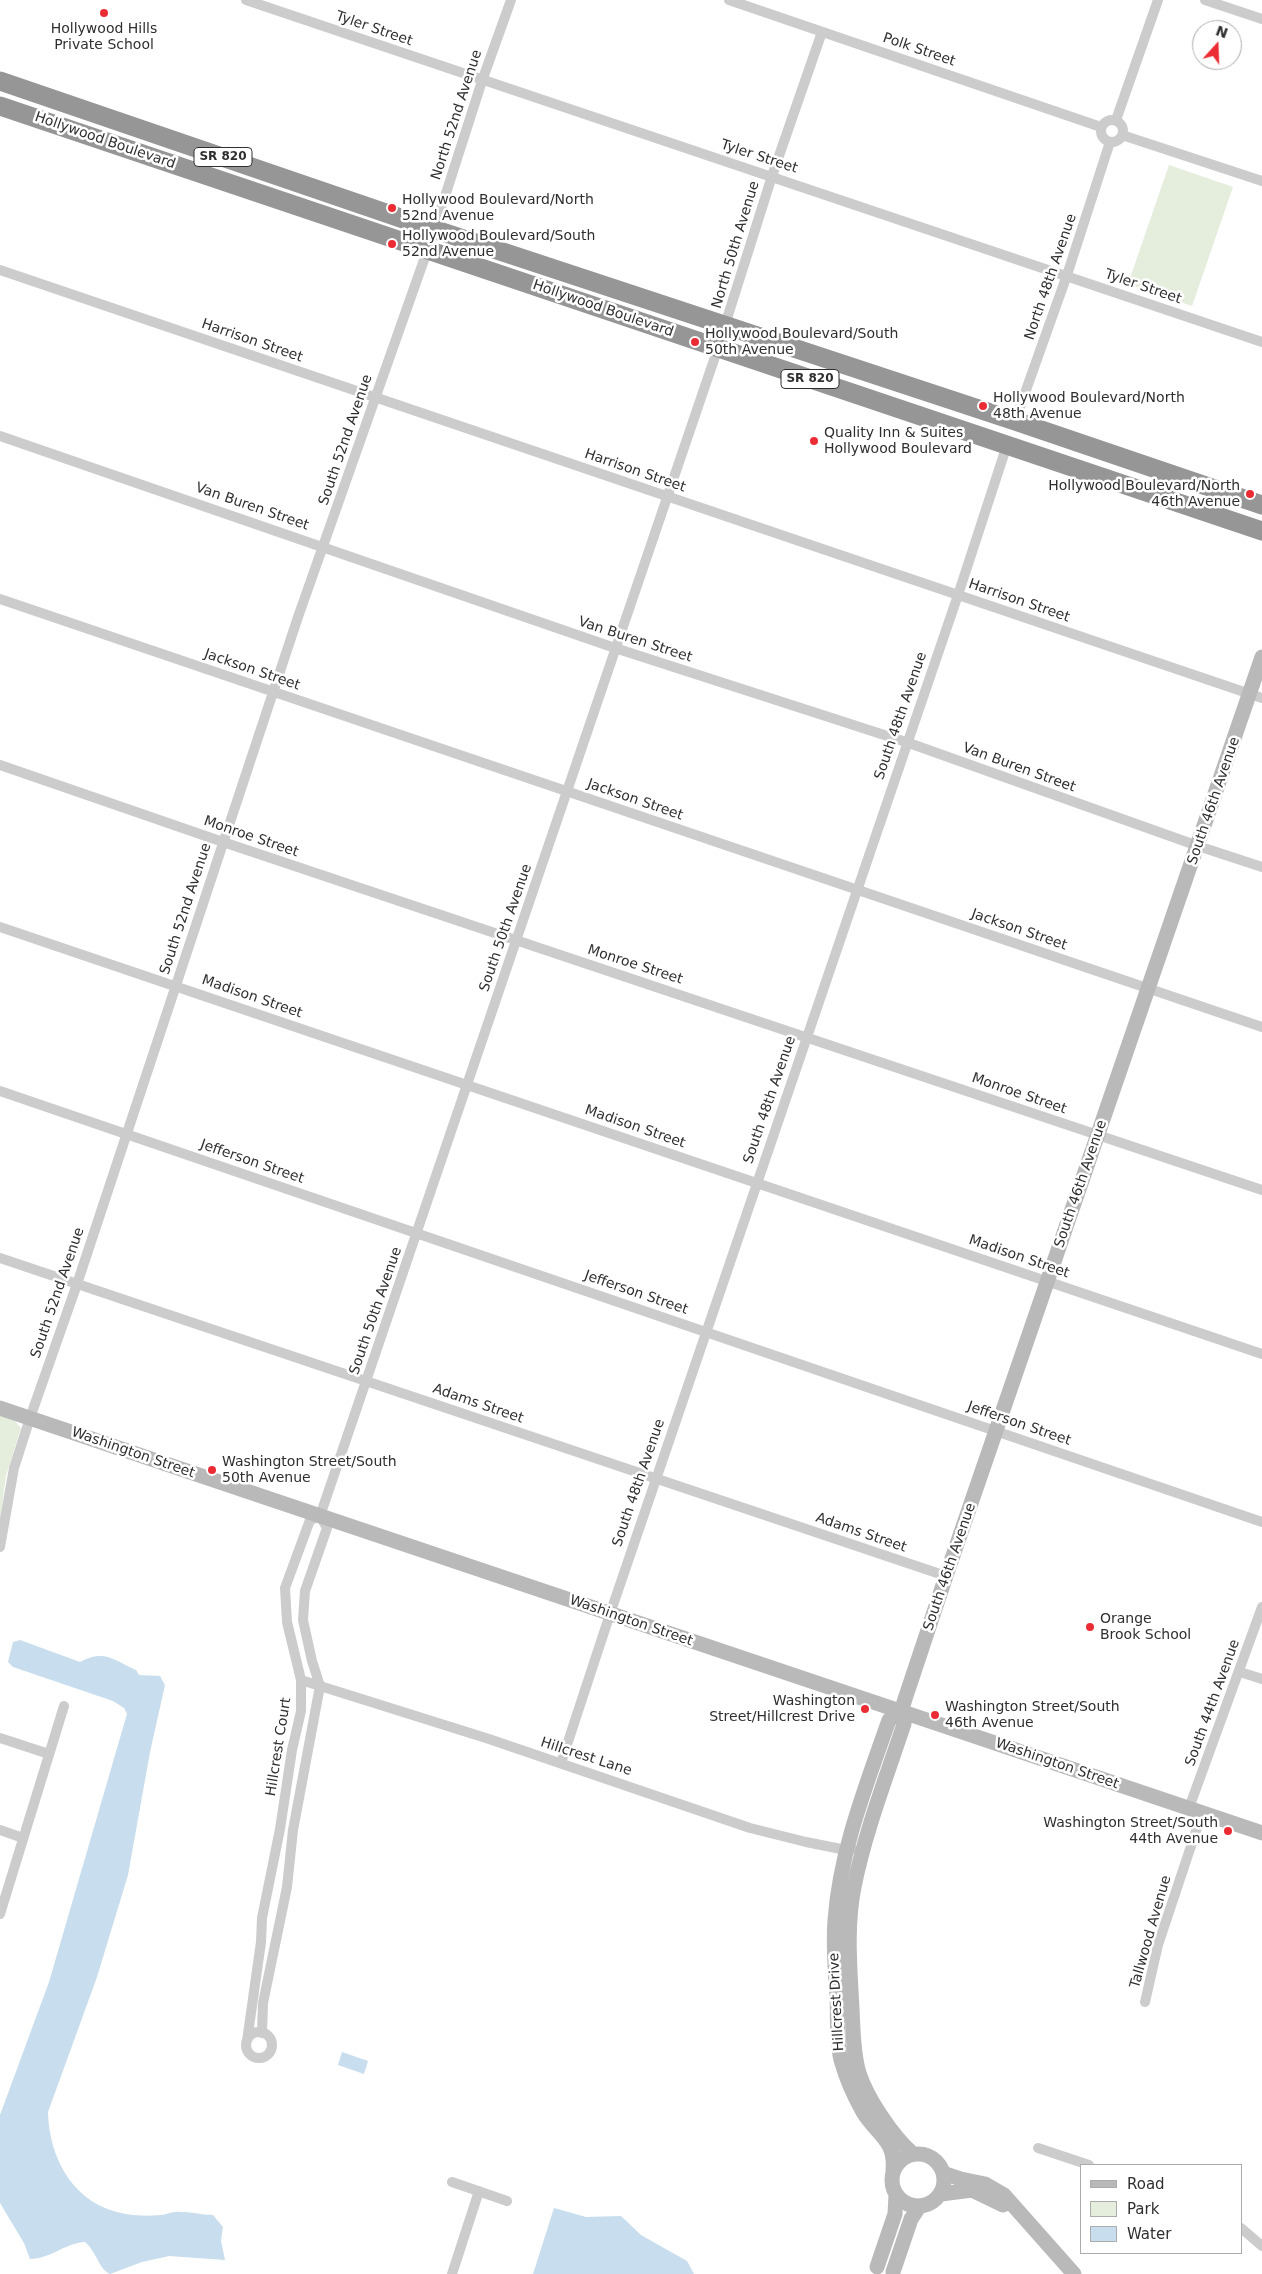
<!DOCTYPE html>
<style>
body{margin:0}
#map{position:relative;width:1262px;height:2274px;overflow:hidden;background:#fff;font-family:"DejaVu Sans",sans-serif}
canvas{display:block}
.legend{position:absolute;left:1080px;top:2164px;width:162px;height:90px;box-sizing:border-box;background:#fff;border:1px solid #acacac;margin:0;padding:6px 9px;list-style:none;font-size:15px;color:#2f2f2f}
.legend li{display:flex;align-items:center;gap:10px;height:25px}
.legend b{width:25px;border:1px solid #acacac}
.north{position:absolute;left:1192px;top:20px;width:50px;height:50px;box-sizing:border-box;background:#fff;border:1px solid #acacac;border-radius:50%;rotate:20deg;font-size:14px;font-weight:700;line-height:20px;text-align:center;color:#2f2f2f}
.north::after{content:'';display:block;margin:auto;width:18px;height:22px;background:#eb2c34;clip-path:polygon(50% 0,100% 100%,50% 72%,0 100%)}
</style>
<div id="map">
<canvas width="1262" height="2274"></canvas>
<ul class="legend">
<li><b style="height:6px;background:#b9b9b9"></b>Road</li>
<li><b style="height:14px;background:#e5eddc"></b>Park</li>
<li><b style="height:14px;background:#c8dded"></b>Water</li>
</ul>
<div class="north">N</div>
</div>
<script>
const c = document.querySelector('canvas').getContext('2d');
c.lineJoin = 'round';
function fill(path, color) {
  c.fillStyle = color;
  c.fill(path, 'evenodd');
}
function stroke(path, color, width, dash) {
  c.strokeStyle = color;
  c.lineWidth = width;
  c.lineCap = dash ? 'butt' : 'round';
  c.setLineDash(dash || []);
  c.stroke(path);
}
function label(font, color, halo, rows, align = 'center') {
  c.font = font + ' "DejaVu Sans",sans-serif';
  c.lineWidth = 5;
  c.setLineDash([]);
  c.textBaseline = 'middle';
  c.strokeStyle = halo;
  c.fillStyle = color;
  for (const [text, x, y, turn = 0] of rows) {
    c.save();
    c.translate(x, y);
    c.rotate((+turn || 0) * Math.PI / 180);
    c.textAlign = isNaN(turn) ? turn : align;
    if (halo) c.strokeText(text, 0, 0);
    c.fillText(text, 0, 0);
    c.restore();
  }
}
const green = new Path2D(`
 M 1169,165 L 1233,187 L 1192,306 L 1128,284 Z
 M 0,1413 L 12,1418 L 21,1428 L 6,1476 L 0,1520 Z`);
const water = new Path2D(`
 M 20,1640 L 80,1662 C 105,1649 113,1660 136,1670 L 139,1675 L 160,1676 L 165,1685 L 150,1752 L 128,1875 L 97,1977 L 48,2112 C 49,2160 75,2206 126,2214 C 137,2216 150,2216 161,2215 C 166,2215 170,2212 175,2212 C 187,2211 201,2215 213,2215 L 223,2227 L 221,2241 L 225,2260 L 169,2256 L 142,2262 L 110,2274 C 98,2268 97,2252 85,2242 C 65,2243 50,2259 30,2259 L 24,2243 L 0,2203 L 0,2115 L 49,1982 L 127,1714 L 124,1708 L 113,1701 L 13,1667 L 8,1662 L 13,1642 Z
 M 342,2052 L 368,2061 L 364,2074 L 338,2065 Z
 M 554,2208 L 586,2217 L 621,2216 L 641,2235 L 687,2261 L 694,2274 L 533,2274 Z`);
const street = new Path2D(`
 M 246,0 L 1262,342
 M 729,0 L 1101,127
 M 1205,0 L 1262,19
 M1101 131a11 11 0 1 1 22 0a11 11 0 1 1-22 0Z
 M 1116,120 L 1158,0
 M 1122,135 L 1262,181
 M 0,270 L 1262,698
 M 725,325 L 772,176 L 822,32
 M 1015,421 L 1067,275 L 1110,142
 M 0,436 L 615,648 L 906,742 L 1198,846 L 1262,867
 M 0,599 L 1262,1027
 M 0,765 L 223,842 L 1262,1190
 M 0,927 L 1262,1354
 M 0,1091 L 1262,1522
 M 0,1258 L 946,1576
 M 320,1516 L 718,348
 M 0,1547 L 14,1468 L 30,1418 L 77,1284 L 298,617 L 431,240 L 482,81 L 511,0
 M 1240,1672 L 1262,1679
 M 301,1680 L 489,1739 L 750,1828 L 806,1842 L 846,1850 L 852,1849
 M 0,1738 L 49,1754
 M 561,1763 L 610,1614 L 958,595 L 1007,445
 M 1189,1808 L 1262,1607
 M 0,1830 L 23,1838
 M 0,1914 L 64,1706
 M 1145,2002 L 1158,1945 L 1202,1813
 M246 2045a13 13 0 1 1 26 0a13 13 0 1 1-26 0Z
 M 262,2033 L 263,2003 L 287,1887 L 293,1830 L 320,1686 L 312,1661 L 303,1620 L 305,1591 L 327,1528 L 320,1516
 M 247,2041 L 261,1942 L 262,1918 L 280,1829 L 292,1750 L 301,1711 L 301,1680 L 287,1622 L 285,1588 L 310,1520 L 320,1516
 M 1038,2148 L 1089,2165
 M 452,2182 L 507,2201
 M 1241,2228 L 1262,2246
 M 452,2274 L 479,2191`);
const secondary = new Path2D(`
 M 0,1408 L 1262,1833
 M892 2180a26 26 0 1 1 52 0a26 26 0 1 1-52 0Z
 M 913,2154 C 893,2137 867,2098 859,2073 C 853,2053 853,2029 852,2009 C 850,1969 846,1927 854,1887 C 865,1832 886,1778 904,1724 L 901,1712 L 905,1699 L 946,1576 L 1262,657
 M 893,2170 C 896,2140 876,2134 863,2112 C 854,2096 846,2078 841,2060 C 836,2039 838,2017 837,1996 C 835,1971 833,1946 835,1920 C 840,1851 866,1786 889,1720 L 901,1712
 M 943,2173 L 961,2179 L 985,2184 L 1004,2195 L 1074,2274
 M 941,2194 L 972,2190 L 1003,2205
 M 877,2267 L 895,2214 L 896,2195
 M 893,2272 L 911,2219 L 919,2207`);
const highway = new Path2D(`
 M 0,81 L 415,223 L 1015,421 L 1262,505
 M 0,106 L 1262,531`);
const markers = [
 [104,13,5,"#eb2c34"],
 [392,208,5,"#eb2c34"],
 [392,244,5,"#eb2c34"],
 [695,342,5,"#eb2c34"],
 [983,406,5,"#eb2c34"],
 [814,441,5,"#eb2c34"],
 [1250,494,5,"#eb2c34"],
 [212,1470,5,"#eb2c34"],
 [1090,1627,5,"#eb2c34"],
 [865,1709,5,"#eb2c34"],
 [935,1715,5,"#eb2c34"],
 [1228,1831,5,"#eb2c34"]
];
const shields = [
 [223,157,58],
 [810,379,58]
];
const shieldNames = [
 ["SR 820",223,157],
 ["SR 820",810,379]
];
const poiNames = [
 ["Hollywood Hills",104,29,"center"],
 ["Private School",104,45,"center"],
 ["Hollywood Boulevard/North",402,200],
 ["52nd Avenue",402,216],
 ["Hollywood Boulevard/South",402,236],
 ["52nd Avenue",402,252],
 ["Hollywood Boulevard/South",705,334],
 ["50th Avenue",705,350],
 ["Hollywood Boulevard/North",993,398],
 ["48th Avenue",993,414],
 ["Quality Inn & Suites",824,433],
 ["Hollywood Boulevard",824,449],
 ["Hollywood Boulevard/North",1240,486,"right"],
 ["46th Avenue",1240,502,"right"],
 ["Washington Street/South",222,1462],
 ["50th Avenue",222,1478],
 ["Orange",1100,1619],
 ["Brook School",1100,1635],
 ["Washington",855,1701,"right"],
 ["Street/Hillcrest Drive",855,1717,"right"],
 ["Washington Street/South",945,1707],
 ["46th Avenue",945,1723],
 ["Washington Street/South",1218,1823,"right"],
 ["44th Avenue",1218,1839,"right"]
];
const streetNames = [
 ["Tyler Street",374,29,19],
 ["Polk Street",919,50,19],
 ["North 52nd Avenue",457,115,-72],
 ["Hollywood Boulevard",105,141,19],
 ["Tyler Street",759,157,18],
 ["North 50th Avenue",736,245,-73],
 ["North 48th Avenue",1051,277,-71],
 ["Tyler Street",1143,287,19],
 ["Hollywood Boulevard",603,309,19],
 ["Harrison Street",252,341,19],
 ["South 52nd Avenue",346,440,-71],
 ["Harrison Street",635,471,19],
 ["Van Buren Street",252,507,19],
 ["Harrison Street",1019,601,19],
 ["Van Buren Street",635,640,18],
 ["Jackson Street",252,670,19],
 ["South 48th Avenue",901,716,-71],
 ["Van Buren Street",1019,768,20],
 ["Jackson Street",635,800,19],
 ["South 46th Avenue",1214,801,-71],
 ["Monroe Street",251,837,19],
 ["South 52nd Avenue",186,909,-72],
 ["South 50th Avenue",506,928,-71],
 ["Jackson Street",1019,930,19],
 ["Monroe Street",635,965,18],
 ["Madison Street",252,997,19],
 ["Monroe Street",1019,1094,19],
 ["South 48th Avenue",770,1100,-71],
 ["Madison Street",635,1127,19],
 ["Jefferson Street",252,1162,19],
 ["South 46th Avenue",1081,1184,-71],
 ["Madison Street",1019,1257,19],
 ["South 52nd Avenue",58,1293,-71],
 ["Jefferson Street",636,1293,19],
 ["South 50th Avenue",376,1311,-71],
 ["Adams Street",478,1404,19],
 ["Jefferson Street",1019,1424,19],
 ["Washington Street",133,1453,19],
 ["South 48th Avenue",639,1483,-71],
 ["Adams Street",861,1533,19],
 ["South 46th Avenue",950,1567,-71],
 ["Washington Street",631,1621,19],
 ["South 44th Avenue",1213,1703,-70],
 ["Hillcrest Court",279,1747,-81],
 ["Hillcrest Lane",586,1757,18],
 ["Washington Street",1057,1764,19],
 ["Tallwood Avenue",1151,1932,-74],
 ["Hillcrest Drive",837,2002,-93]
];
fill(green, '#e5eddc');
fill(water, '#c8dded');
stroke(street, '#ccc', 10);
stroke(secondary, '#b9b9b9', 15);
stroke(highway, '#969696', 19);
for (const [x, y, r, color] of markers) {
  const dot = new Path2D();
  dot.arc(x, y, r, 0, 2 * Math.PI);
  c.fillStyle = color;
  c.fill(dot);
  stroke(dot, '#fff', 2);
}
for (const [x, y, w] of shields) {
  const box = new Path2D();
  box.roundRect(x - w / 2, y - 9.5, w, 19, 4);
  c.fillStyle = '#fff';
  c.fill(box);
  stroke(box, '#2f2f2f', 1);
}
label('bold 12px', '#2f2f2f', null, shieldNames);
label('14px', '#2f2f2f', '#fff', poiNames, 'left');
label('14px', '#2f2f2f', '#fff', streetNames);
</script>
